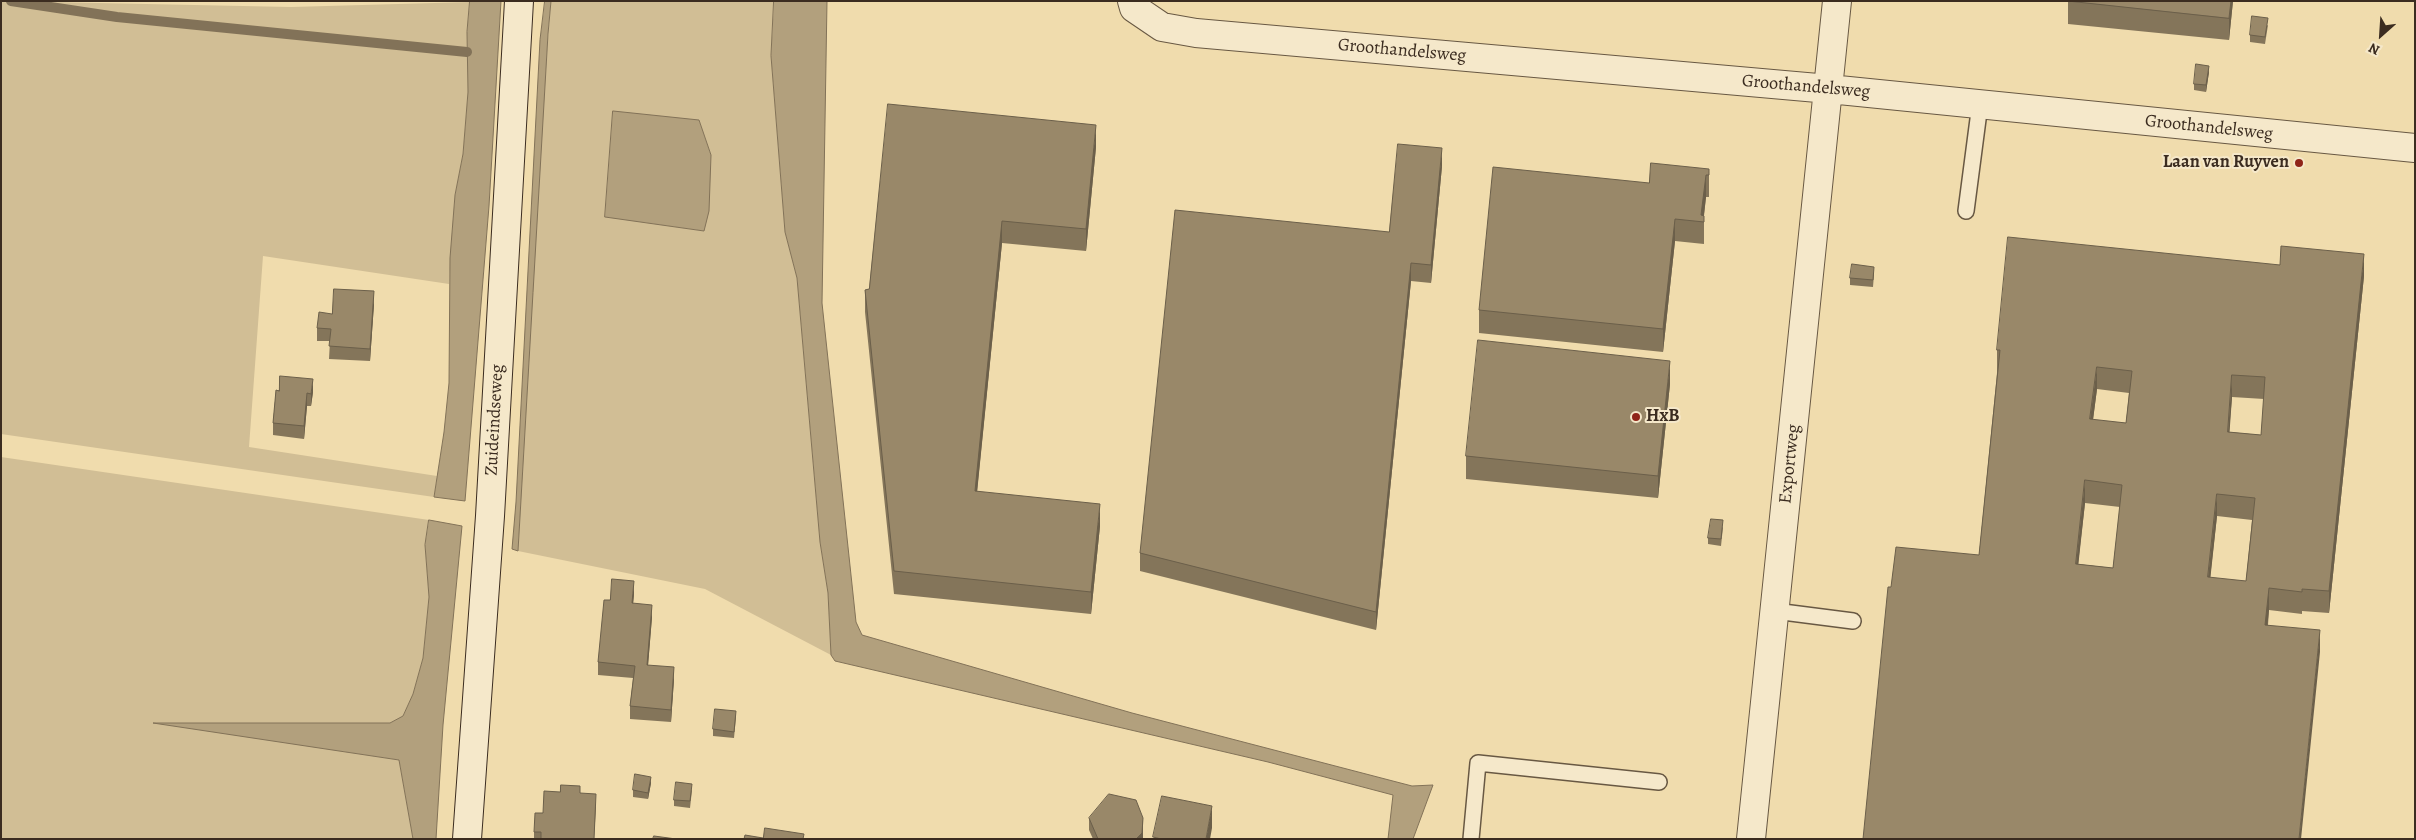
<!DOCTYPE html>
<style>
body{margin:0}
#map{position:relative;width:2416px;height:840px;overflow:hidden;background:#f0dcad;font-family:Alegreya,serif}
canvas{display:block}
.frame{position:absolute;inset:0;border:2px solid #3b2c20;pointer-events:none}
.north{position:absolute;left:2356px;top:10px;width:50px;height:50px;-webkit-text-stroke:4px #f5e8ca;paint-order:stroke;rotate:206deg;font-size:14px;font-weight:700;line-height:20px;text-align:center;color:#3b2c20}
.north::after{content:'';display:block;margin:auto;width:18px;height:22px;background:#3b2c20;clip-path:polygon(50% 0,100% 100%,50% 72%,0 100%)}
</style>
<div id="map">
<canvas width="2416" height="840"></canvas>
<div class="frame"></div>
<div class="north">N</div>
</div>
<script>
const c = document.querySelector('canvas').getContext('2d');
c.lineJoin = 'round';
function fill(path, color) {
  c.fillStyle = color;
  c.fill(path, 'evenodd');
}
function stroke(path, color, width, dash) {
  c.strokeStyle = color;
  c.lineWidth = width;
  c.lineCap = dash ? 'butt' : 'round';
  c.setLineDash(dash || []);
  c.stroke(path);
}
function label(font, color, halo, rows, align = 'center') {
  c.font = font + ' Alegreya,serif';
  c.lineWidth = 4;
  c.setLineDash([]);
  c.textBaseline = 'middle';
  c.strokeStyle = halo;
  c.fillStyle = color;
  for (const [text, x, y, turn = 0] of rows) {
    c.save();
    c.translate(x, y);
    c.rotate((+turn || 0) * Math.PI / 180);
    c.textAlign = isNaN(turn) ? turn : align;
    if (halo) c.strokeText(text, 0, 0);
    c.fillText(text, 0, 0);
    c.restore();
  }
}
const green = new Path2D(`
 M 1,1 L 291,7 L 470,2 L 467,32 L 468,92 L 463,154 L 455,195 L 449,284 L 263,256 L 249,447 L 437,476 L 434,497 L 1,434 Z
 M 551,1 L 774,1 L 771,56 L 785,232 L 797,278 L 820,542 L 828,593 L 831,655 L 705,589 L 518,551 L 541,124 ZM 699,120 L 711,155 L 704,231 L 643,222 Z
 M 1,457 L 429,520 L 425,545 L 429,597 L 423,658 L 413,694 L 403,716 L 342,751 L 399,760 L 413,839 L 1,839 Z`);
const water = new Path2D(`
 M 470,1 L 501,1 L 489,206 L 465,501 L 434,497 L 444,432 L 449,383 L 450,258 L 455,195 L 463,154 L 468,92 L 467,32 Z
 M 545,1 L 551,1 L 548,34 L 518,551 L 512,549 L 516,502 L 540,40 Z
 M 774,1 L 827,1 L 822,303 L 856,622 L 862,635 L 1132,713 L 1412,786 L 1433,785 L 1413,839 L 1388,839 L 1393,795 L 1268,762 L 835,661 L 831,655 L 828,593 L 820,542 L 797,278 L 785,232 L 771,56 Z
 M 613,111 L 699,120 L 711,155 L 709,211 L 704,231 L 605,217 Z
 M 429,520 L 462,526 L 443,725 L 436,839 L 413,839 L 399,760 L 153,723 L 390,723 L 403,716 L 413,694 L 423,658 L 429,597 L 425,545 Z`);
const stream = new Path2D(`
 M 11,1 L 117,17 L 467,52`);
const lane = new Path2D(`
 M 1966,211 L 1980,104
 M 1775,611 L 1853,621
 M 1471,839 L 1478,763 L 1659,782`);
const street = new Path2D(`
 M 1132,1 L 1134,8 L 1162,27 L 1196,33 L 1829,89 L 2415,148
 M 1751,839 L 1837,1`);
const secondary = new Path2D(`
 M 467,839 L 490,516 L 519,1`);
const wall = new Path2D(`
 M 2068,1 L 2233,1 L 2229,40 L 2068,24 Z
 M 2268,25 L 2265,44 L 2250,42 L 2250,35 Z
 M 2209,72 L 2206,92 L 2194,90 L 2194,84 Z
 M 1096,147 L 1086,251 L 1002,243 L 977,491 L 1100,526 L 1091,614 L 894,594 L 865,312 L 865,290 L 869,289 Z
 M 1442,166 L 1431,283 L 1411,281 L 1376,630 L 1140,571 L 1140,553 L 1389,232 Z
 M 1709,169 L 1709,197 L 1706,197 L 1704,216 L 1704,244 L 1675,241 L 1663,352 L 1479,333 L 1479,310 L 1649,183 Z
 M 1874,274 L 1873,287 L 1850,285 L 1850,278 Z
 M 2364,276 L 2329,613 L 2302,611 L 2302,614 L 2269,610 L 2268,625 L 2320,652 L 1891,587 L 1979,555 L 1997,373 L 1997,350 ZM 2097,389 L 2129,393 L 2126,423 L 2093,420 ZM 2232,397 L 2264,399 L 2261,435 L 2229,432 ZM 2085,503 L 2120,507 L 2113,568 L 2078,564 ZM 2217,516 L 2252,520 L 2246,581 L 2210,578 Z
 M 374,304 L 370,361 L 329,359 L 330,341 L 317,341 L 317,328 L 332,314 Z
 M 1670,384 L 1658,498 L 1466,479 L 1466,456 Z
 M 276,390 L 313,392 L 311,406 L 307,406 L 304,439 L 273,435 L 273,423 Z
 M 1723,527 L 1721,546 L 1708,544 L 1708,538 Z
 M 634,594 L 633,603 L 652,617 L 648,665 L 674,679 L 671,722 L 630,719 L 630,706 L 633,678 L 598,675 L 598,662 L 610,600 Z
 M 736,717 L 734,738 L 713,736 L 713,729 Z
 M 651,783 L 648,799 L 633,797 L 633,790 Z
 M 692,790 L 690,808 L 674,806 L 674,800 Z
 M 580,793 L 596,807 L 594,839 L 534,839 L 534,832 L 543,813 Z
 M 1089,818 L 1143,831 L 1143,839 L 1093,839 L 1089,830 Z`);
const shadedWall = new Path2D(`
 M 2231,1 L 2233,1 L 2229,40 L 2229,18 Z
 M 2209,66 L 2209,72 L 2206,92 L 2206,85 Z
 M 1096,125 L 1096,147 L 1086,251 L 1086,229 Z
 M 1442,148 L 1442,166 L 1431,283 L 1431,265 Z
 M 1706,175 L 1706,197 L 1703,222 L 1701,215 Z
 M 1675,219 L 1675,241 L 1663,352 L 1663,329 Z
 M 1002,221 L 1002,243 L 975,513 L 975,491 Z
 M 2364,254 L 2364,276 L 2329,613 L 2329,591 Z
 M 1411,263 L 1411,281 L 1376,630 L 1376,612 Z
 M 374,291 L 374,304 L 370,361 L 370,349 Z
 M 1670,361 L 1670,384 L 1658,498 L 1658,476 Z
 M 2097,367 L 2097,389 L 2090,442 L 2090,419 Z
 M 2232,375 L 2232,397 L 2228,454 L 2228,432 Z
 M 313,379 L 313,392 L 311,406 L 311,394 Z
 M 307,393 L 307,406 L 304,439 L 304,426 Z
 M 2085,480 L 2085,503 L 2076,586 L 2076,564 Z
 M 2217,494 L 2217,516 L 2208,600 L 2208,577 Z
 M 1100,504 L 1100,526 L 1091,614 L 1091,592 Z
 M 634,581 L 634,594 L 632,616 L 632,603 Z
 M 2269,588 L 2269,610 L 2265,647 L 2265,625 Z
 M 652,605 L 652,617 L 647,678 L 647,665 Z
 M 2320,630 L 2320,652 L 2301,839 L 2299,839 Z
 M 674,667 L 674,679 L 671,722 L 671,710 Z
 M 651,777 L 651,783 L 648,799 L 648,793 Z
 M 1212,806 L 1212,828 L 1210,839 L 1206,839 Z
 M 1143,818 L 1143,839 L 1136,839 Z`);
const building = new Path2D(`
 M 2068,1 L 2231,1 L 2229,18 Z
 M 2252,16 L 2268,18 L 2265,37 L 2250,35 Z
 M 2196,64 L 2209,66 L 2206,85 L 2194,84 Z
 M 888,104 L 1096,125 L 1086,229 L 1002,221 L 975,491 L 1100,504 L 1091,592 L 894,571 L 865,290 L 869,289 Z
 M 1398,144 L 1442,148 L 1431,265 L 1411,263 L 1376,612 L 1140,553 L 1175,210 L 1389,232 Z
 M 1651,163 L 1709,169 L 1709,175 L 1706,175 L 1701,215 L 1704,216 L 1704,222 L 1675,219 L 1663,329 L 1479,310 L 1493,167 L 1649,183 Z
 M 2008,237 L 2280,265 L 2281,246 L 2364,254 L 2329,591 L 2302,589 L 2302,592 L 2269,588 L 2265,625 L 2320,630 L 2299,839 L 1863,839 L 1888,587 L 1891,587 L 1896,547 L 1979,555 L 2000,350 L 1997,350 ZM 2097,367 L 2132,371 L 2126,423 L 2090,419 ZM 2232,375 L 2265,377 L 2261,435 L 2228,432 ZM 2085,480 L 2122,485 L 2113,568 L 2076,564 ZM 2217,494 L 2255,498 L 2246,581 L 2208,577 Z
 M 1852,264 L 1874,267 L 1873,280 L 1850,278 Z
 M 334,289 L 374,291 L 370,349 L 329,346 L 331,329 L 317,328 L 319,312 L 332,314 Z
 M 1478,340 L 1670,361 L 1658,476 L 1466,456 Z
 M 280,376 L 313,379 L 311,394 L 307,393 L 304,426 L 273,423 L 276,390 L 279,391 Z
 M 1711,519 L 1723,520 L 1721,539 L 1708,538 Z
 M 612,579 L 634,581 L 632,603 L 652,605 L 647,665 L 674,667 L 671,710 L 630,706 L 635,666 L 598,662 L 604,600 L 610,600 Z
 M 715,709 L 736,711 L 734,732 L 713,729 Z
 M 635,774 L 651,777 L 648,793 L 633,790 Z
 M 676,782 L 692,784 L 690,801 L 674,800 Z
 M 561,785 L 580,786 L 580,793 L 596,794 L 594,839 L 541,839 L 541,832 L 534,832 L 535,813 L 543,813 L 544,791 L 560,792 Z
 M 1109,794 L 1136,800 L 1143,818 L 1142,833 L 1136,839 L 1098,839 L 1089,818 Z
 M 1162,796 L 1212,806 L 1206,839 L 1161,839 L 1153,837 Z
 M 765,828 L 804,834 L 803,839 L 744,839 L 745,835 L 763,838 Z
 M 654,836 L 676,839 L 653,839 Z`);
const markers = [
 [2299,163,5,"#8f2418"],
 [1636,417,5,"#8f2418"]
];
const streetNames = [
 ["Groothandelsweg",1402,51,5],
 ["Groothandelsweg",1806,87,5],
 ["Groothandelsweg",2209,128,6],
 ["Zuideindseweg",495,420,-87],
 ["Exportweg",1790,464,-84]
];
const poiNames = [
 ["Laan van Ruyven",2289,163],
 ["HxB",1646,417,"left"]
];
fill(green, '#d1be95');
fill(water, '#b2a07d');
stroke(water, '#827258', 1);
stroke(stream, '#827258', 10);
stroke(lane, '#685843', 18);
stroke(street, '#685843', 30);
stroke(secondary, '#3b2c20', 30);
stroke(lane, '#f5e8ca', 15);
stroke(street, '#f5e8ca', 28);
stroke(secondary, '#f5e8ca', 28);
fill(wall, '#84755a');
fill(shadedWall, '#6b5f4a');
fill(building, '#998869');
stroke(building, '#6b5f4a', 1);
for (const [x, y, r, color] of markers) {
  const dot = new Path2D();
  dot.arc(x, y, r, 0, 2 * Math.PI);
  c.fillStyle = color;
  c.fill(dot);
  stroke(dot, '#f5e8ca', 2);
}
label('18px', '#3b2c20', '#f5e8ca', streetNames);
label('bold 18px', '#3b2c20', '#f5e8ca', poiNames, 'right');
</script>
